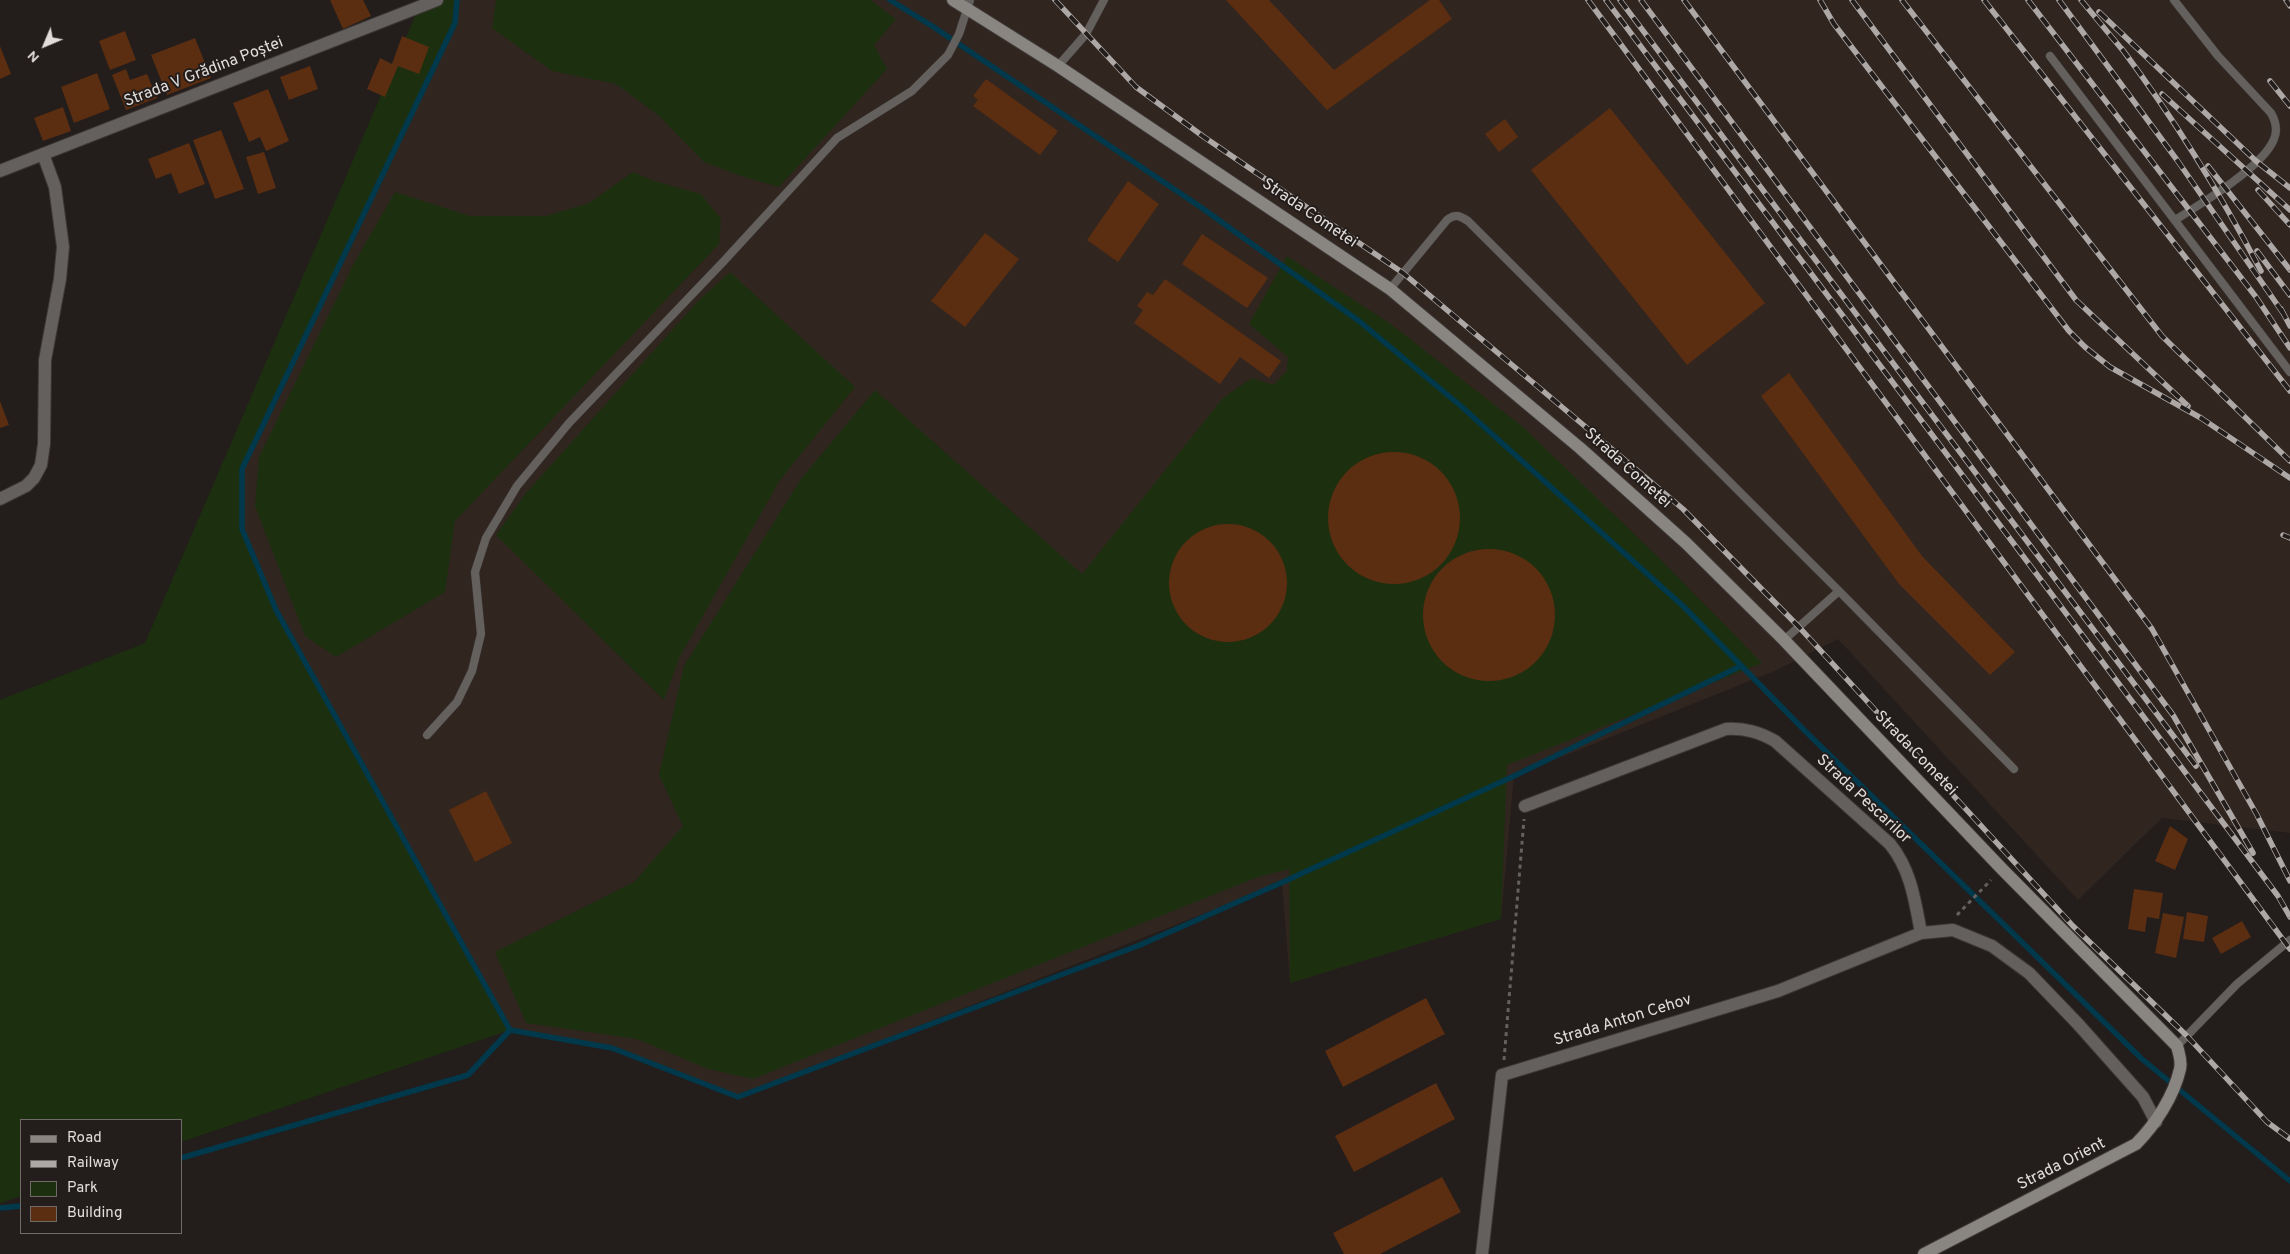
<!DOCTYPE html>
<meta charset="utf-8">
<style>
body{margin:0}
#map{position:relative;width:2290px;height:1254px;overflow:hidden;background:#231d1b;font-family:Overpass,sans-serif}
canvas{display:block}
.legend{position:absolute;left:20px;top:1119px;width:162px;height:115px;box-sizing:border-box;background:#231d1b;border:1px solid #6f6a68;margin:0;padding:6px 9px;list-style:none;font-size:15px;color:#e1dddb}
.legend li{display:flex;align-items:center;gap:10px;height:25px}
.legend b{width:25px;border:1px solid #6f6a68}
.north{position:absolute;left:20px;top:20px;width:50px;height:50px;-webkit-text-stroke:4px #231d1b;paint-order:stroke;rotate:225deg;font-size:14px;font-weight:700;line-height:20px;text-align:center;color:#e1dddb}
.north::after{content:'';display:block;margin:auto;width:18px;height:22px;background:#e1dddb;clip-path:polygon(50% 0,100% 100%,50% 72%,0 100%)}
</style>
<div id="map">
<canvas width="2290" height="1254"></canvas>
<ul class="legend">
<li><b style="height:6px;background:#898682"></b>Road</li>
<li><b style="height:6px;background:#ada8a6"></b>Railway</li>
<li><b style="height:14px;background:#1c300f"></b>Park</li>
<li><b style="height:14px;background:#5b2d11"></b>Building</li>
</ul>
<div class="north">N</div>
</div>
<script>
const c = document.querySelector('canvas').getContext('2d');
c.lineJoin = 'round';
function fill(path, color) {
  c.fillStyle = color;
  c.fill(path, 'evenodd');
}
function stroke(path, color, width, dash) {
  c.strokeStyle = color;
  c.lineWidth = width;
  c.lineCap = dash ? 'butt' : 'round';
  c.setLineDash(dash || []);
  c.stroke(path);
}
function label(font, color, halo, rows, align = 'center') {
  c.font = font + ' Overpass,sans-serif';
  c.lineWidth = 4;
  c.setLineDash([]);
  c.textBaseline = 'middle';
  c.strokeStyle = halo;
  c.fillStyle = color;
  for (const [text, x, y, turn = 0] of rows) {
    c.save();
    c.translate(x, y);
    c.rotate((+turn || 0) * Math.PI / 180);
    c.textAlign = isNaN(turn) ? turn : align;
    if (halo) c.strokeText(text, 0, 0);
    c.fillText(text, 0, 0);
    c.restore();
  }
}
const built = new Path2D(`
 M 459,0 L 2290,0 L 2290,833 L 2162,818 L 2078,900 L 1838,639 L 1777,670 L 1514,776 L 1501,919 L 1290,983 L 1282,883 L 738,1097 L 612,1048 L 510,1030 L 276,610 L 242,529 L 242,469 L 455,23 Z`);
const green = new Path2D(`
 M 422,0 L 459,0 L 455,23 L 242,469 L 242,529 L 276,610 L 510,1030 L 181,1142 L 181,1120 L 21,1120 L 21,1196 L 0,1203 L 0,700 L 145,643 Z
 M 496,0 L 870,0 L 896,19 L 874,45 L 887,69 L 779,187 L 744,177 L 704,162 L 658,115 L 616,84 L 552,71 L 492,28 Z
 M 633,172 L 654,181 L 701,194 L 721,219 L 719,244 L 455,521 L 445,592 L 336,657 L 305,636 L 255,506 L 259,457 L 353,265 L 395,192 L 470,216 L 546,216 L 589,203 Z
 M 1287,256 L 1392,325 L 1523,427 L 1658,557 L 1762,663 L 1507,765 L 1501,919 L 1290,983 L 1289,869 L 1258,877 L 753,1079 L 708,1069 L 637,1039 L 526,1023 L 495,952 L 634,882 L 683,826 L 659,775 L 684,666 L 801,479 L 875,390 L 1082,574 L 1223,398 L 1252,378 L 1273,385 L 1287,371 L 1288,357 L 1249,324 Z
 M 730,272 L 855,387 L 780,480 L 679,658 L 664,700 L 496,535 L 526,493 L 700,299 Z`);
const stream = new Path2D(`
 M 890,0 L 932,26 L 1202,208 L 1359,321 L 1462,407 L 1684,607 L 1805,731 L 2142,1059 L 2290,1181
 M 510,1030 L 612,1048 L 738,1097 L 1140,945 L 1283,882 L 1514,776 L 1741,666
 M 181,1158 L 468,1075 L 510,1030 L 276,610 L 242,529 L 242,469 L 455,23 L 457,0
 M 0,1208 L 21,1206`);
const building = new Path2D(`
 M 330,0 L 363,0 L 371,16 L 343,29 Z
 M 1226,0 L 1269,0 L 1334,70 L 1430,0 L 1439,0 L 1452,19 L 1327,110 Z
 M 125,31 L 136,60 L 110,70 L 99,41 Z
 M 402,36 L 429,47 L 419,74 L 398,66 L 385,97 L 367,89 L 380,58 L 392,64 Z
 M 195,38 L 211,78 L 167,95 L 151,55 Z
 M 0,46 L 11,74 L 0,79 Z
 M 310,66 L 318,89 L 289,100 L 280,77 Z
 M 126,69 L 130,80 L 147,74 L 157,98 L 126,110 L 112,75 Z
 M 97,73 L 110,109 L 74,123 L 61,87 Z
 M 986,79 L 1058,131 L 1040,155 L 973,106 L 978,100 L 973,96 Z
 M 268,89 L 289,141 L 266,151 L 260,137 L 249,142 L 233,103 Z
 M 63,107 L 71,131 L 43,141 L 34,118 Z
 M 1610,108 L 1765,303 L 1687,365 L 1531,170 Z
 M 1505,119 L 1518,137 L 1499,152 L 1485,134 Z
 M 221,130 L 244,189 L 215,199 L 193,140 Z
 M 189,143 L 205,184 L 179,194 L 171,173 L 156,179 L 148,159 Z
 M 264,152 L 276,188 L 258,194 L 246,157 Z
 M 1128,181 L 1159,204 L 1118,262 L 1087,240 Z
 M 985,233 L 1019,259 L 965,327 L 931,301 Z
 M 1202,234 L 1268,278 L 1247,308 L 1182,264 Z
 M 1165,279 L 1281,361 L 1269,378 L 1240,357 L 1220,384 L 1134,323 L 1143,310 L 1137,306 L 1147,292 L 1153,295 Z
 M 1789,373 L 1922,556 L 2015,652 L 1990,675 L 1899,584 L 1761,396 Z
 M 0,401 L 9,425 L 0,428 Z
 M1328 518a66 66 0 1 1 132 0a66 66 0 1 1-132 0Z
 M1169 583a59 59 0 1 1 118 0a59 59 0 1 1-118 0Z
 M1423 615a66 66 0 1 1 132 0a66 66 0 1 1-132 0Z
 M 486,791 L 512,843 L 475,862 L 449,810 Z
 M 2170,826 L 2188,839 L 2175,870 L 2155,861 Z
 M 2134,889 L 2163,893 L 2159,919 L 2147,917 L 2145,932 L 2128,929 Z
 M 2187,912 L 2208,916 L 2204,942 L 2183,939 Z
 M 2163,913 L 2184,917 L 2176,958 L 2155,953 Z
 M 2242,921 L 2251,937 L 2221,954 L 2212,938 Z
 M 1426,998 L 1445,1034 L 1343,1087 L 1325,1051 Z
 M 1436,1083 L 1455,1119 L 1354,1172 L 1335,1136 Z
 M 1442,1177 L 1461,1212 L 1380,1254 L 1344,1254 L 1333,1233 Z`);
const path = new Path2D(`
 M 1957,915 L 1991,880
 M 1504,1060 L 1524,819`);
const lane = new Path2D(`
 M 2174,0 L 2218,56 L 2271,113 C 2276,122 2278,130 2274,139 C 2264,166 2201,204 2175,220
 M 2050,56 L 2290,372
 M 1058,66 L 1086,34 L 1104,0
 M 1390,289 L 1447,220 C 1455,213 1460,216 1468,221 L 1839,591
 M 1784,640 L 1839,591 L 2014,769
 M 427,735 L 457,702 L 472,671 L 481,634 L 475,572 L 486,538 L 517,486 L 569,423 L 723,262 L 837,138 L 912,91 L 948,55 L 959,34 L 970,0
 M 2177,1046 L 2237,984 L 2290,940`);
const street = new Path2D(`
 M 0,171 L 437,0
 M 0,499 L 26,486 L 34,478 L 41,465 L 44,444 L 45,360 L 60,279 L 63,247 L 55,187 L 43,154
 M 1525,806 L 1726,729 C 1745,728 1759,732 1775,741 L 1890,844 C 1911,870 1915,901 1921,933 L 1953,930 L 1992,946 L 2029,973 L 2078,1024 L 2143,1097 L 2156,1122
 M 1482,1254 L 1502,1075 L 1778,991 L 1921,933`);
const secondary = new Path2D(`
 M 953,0 L 1058,66 L 1390,289 L 1580,448 L 1686,543 L 1784,640 L 2002,869 L 2177,1046 C 2179,1054 2182,1061 2180,1069 C 2174,1096 2155,1125 2136,1144 L 1924,1254`);
const rail = new Path2D(`
 M 1055,0 L 1136,87 L 1204,137 L 1403,273 L 1683,509 L 1799,627 L 2073,926 L 2186,1035 L 2267,1122 L 2290,1139
 M 1588,0 L 2290,949
 M 1606,0 L 2278,896 L 2290,917
 M 1620,0 L 2196,766
 M 1641,0 L 2173,715 L 2253,853
 M 1684,0 L 2152,629 L 2257,815 L 2290,881
 M 1820,0 L 1834,24 L 2069,331 L 2085,347 L 2110,367 L 2201,418 L 2290,478
 M 1852,0 L 2076,300 L 2188,406
 M 1902,0 L 2162,336 L 2290,461
 M 1984,0 L 2290,391
 M 2028,0 L 2256,297 L 2290,348
 M 2059,0 L 2177,160 L 2283,313
 M 2081,0 L 2125,53
 M 2286,0 L 2290,6
 M 2099,12 L 2256,161 L 2290,188
 M 2122,49 C 2175,120 2220,193 2261,271
 M 2270,81 L 2290,106
 M 2162,94 L 2290,210
 M 2208,166 L 2290,270
 M 2258,190 L 2290,225
 M 2257,251 L 2290,295
 M 2281,309 L 2290,326
 M 2283,535 L 2290,538`);
const streetNames = [
 ["Strada V Grădina Poștei",204,73,-21],
 ["Strada Cometei",1309,214,34],
 ["Strada Cometei",1627,469,42],
 ["Strada Cometei",1915,754,46],
 ["Strada Pescarilor",1863,800,43],
 ["Strada Anton Cehov",1623,1021,-17],
 ["Strada Orient",2062,1165,-27]
];
fill(built, '#30251f');
fill(green, '#1c300f');
stroke(stream, '#01394c', 5.5);
fill(building, '#5b2d11');
stroke(lane, '#3e3836', 9);
stroke(street, '#3e3836', 14);
stroke(secondary, '#3e3836', 14);
stroke(path, '#66615f', 3, [4, 4]);
stroke(lane, '#63605e', 8);
stroke(street, '#63605e', 12);
stroke(secondary, '#898682', 12);
stroke(rail, '#ada8a6', 5.5);
stroke(rail, '#231d1b', 4, [11]);
label('16px', '#e1dddb', '#231d1b', streetNames);
</script>
